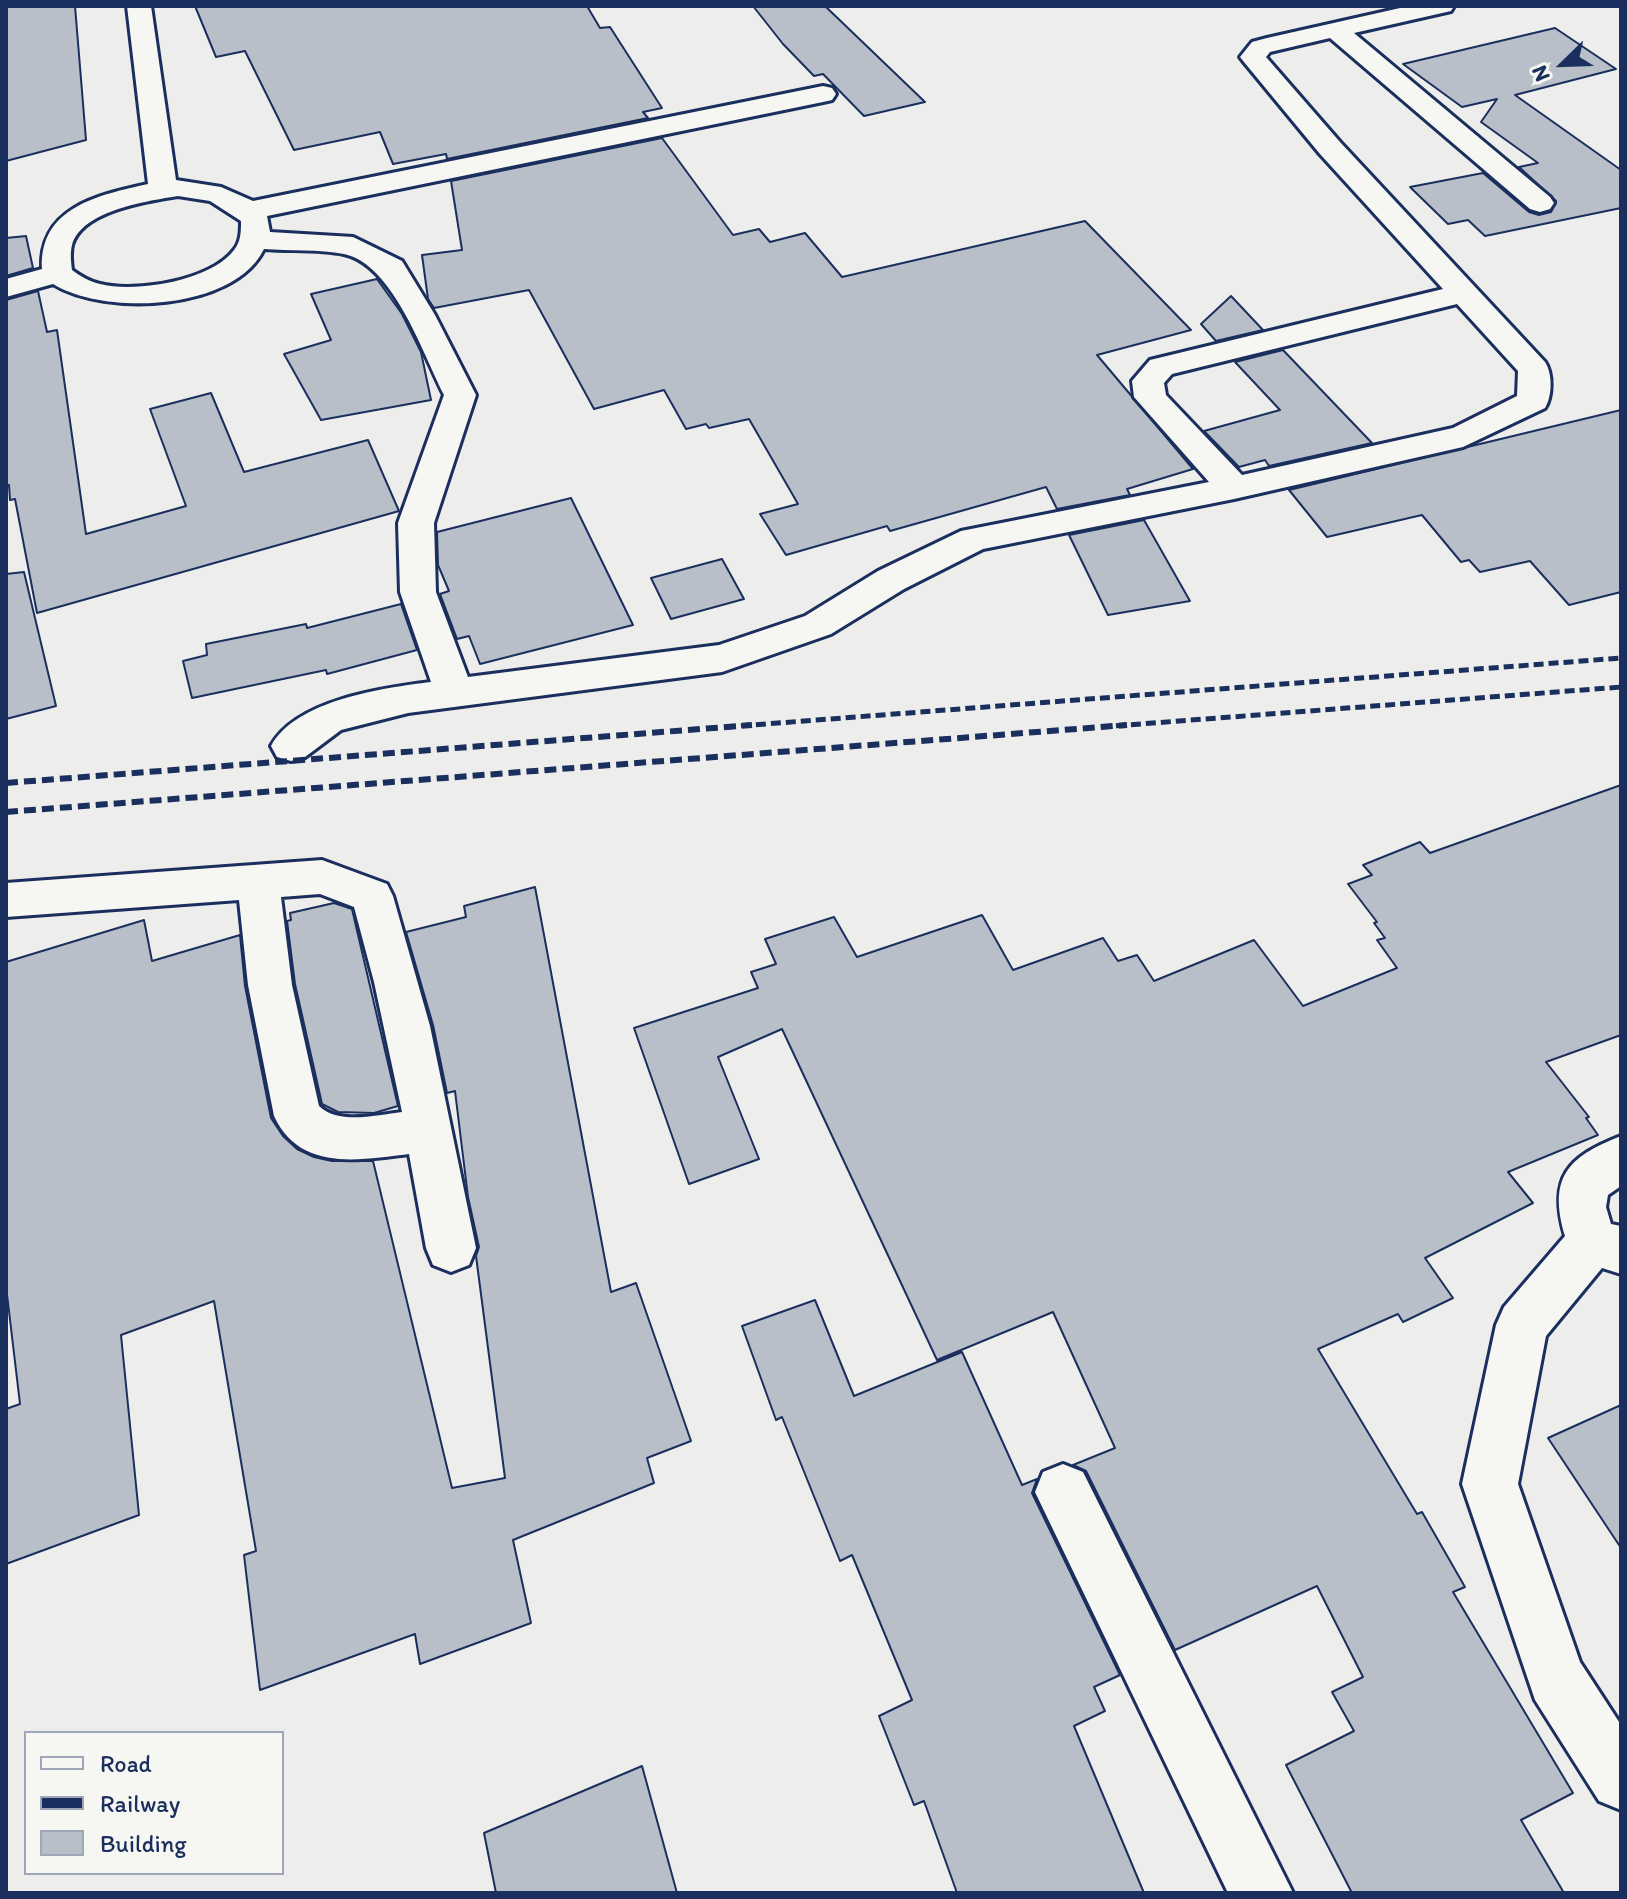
<!DOCTYPE html>
<style>
body{margin:0}
#map{position:relative;width:1627px;height:1899px;overflow:hidden;background:#edeeec;font-family:Itim,sans-serif}
canvas{display:block}
.frame{position:absolute;inset:0;border:8px solid #1b2f5e;pointer-events:none}
.legend{position:absolute;left:24px;top:1731px;width:260px;height:144px;box-sizing:border-box;background:#f6f6f2;border:2px solid #9ea6b7;margin:0;padding:10px 14px;list-style:none;font-size:24px;color:#1b2f5e}
.legend li{display:flex;align-items:center;gap:16px;height:40px}
.legend b{width:40px;border:2px solid #9ea6b7}
.north{position:absolute;left:1523px;top:24px;width:80px;height:80px;-webkit-text-stroke:6px #f6f6f2;paint-order:stroke;rotate:247deg;font-size:22px;font-weight:700;line-height:32px;text-align:center;color:#1b2f5e}
.north::after{content:'';display:block;margin:auto;width:28px;height:36px;background:#1b2f5e;clip-path:polygon(50% 0,100% 100%,50% 72%,0 100%)}
</style>
<div id="map">
<canvas width="1627" height="1899"></canvas>
<div class="frame"></div>
<ul class="legend">
<li><b style="height:10px;background:#f6f6f2"></b>Road</li>
<li><b style="height:10px;background:#1b2f5e"></b>Railway</li>
<li><b style="height:22px;background:#b9bfc8"></b>Building</li>
</ul>
<div class="north">N</div>
</div>
<script>
const c = document.querySelector('canvas').getContext('2d');
c.lineJoin = 'round';
function fill(path, color) {
  c.fillStyle = color;
  c.fill(path, 'evenodd');
}
function stroke(path, color, width, dash) {
  c.strokeStyle = color;
  c.lineWidth = width;
  c.lineCap = dash ? 'butt' : 'round';
  c.setLineDash(dash || []);
  c.stroke(path);
}
const building = new Path2D(`
 M 6,6 L 75,6 L 86,140 L 6,161 Z
 M 195,6 L 587,6 L 600,28 L 610,27 L 662,108 L 643,112 L 648,118 L 447,159 L 446,154 L 393,164 L 380,132 L 294,150 L 245,51 L 216,57 Z
 M 753,6 L 825,6 L 925,102 L 864,116 L 823,74 L 814,76 L 783,44 Z
 M 1555,28 L 1616,69 L 1515,95 L 1621,170 L 1621,208 L 1485,236 L 1468,220 L 1448,224 L 1410,187 L 1483,173 L 1529,212 L 1539,215 L 1551,212 L 1556,201 L 1519,167 L 1538,163 L 1481,122 L 1497,99 L 1462,107 L 1403,64 Z
 M 662,138 L 733,235 L 759,229 L 770,242 L 805,233 L 842,277 L 1085,221 L 1191,330 L 1097,355 L 1193,469 L 1127,489 L 1130,495 L 1057,509 L 1046,487 L 890,531 L 887,526 L 786,555 L 760,514 L 798,504 L 749,419 L 709,428 L 706,424 L 686,429 L 664,390 L 594,409 L 529,290 L 434,308 L 428,299 L 422,255 L 462,250 L 451,181 Z
 M 26,236 L 33,268 L 6,276 L 6,238 Z
 M 377,279 L 402,314 L 421,352 L 431,400 L 321,420 L 284,354 L 331,340 L 311,294 Z
 M 38,291 L 47,332 L 57,330 L 86,534 L 186,506 L 150,409 L 211,393 L 244,472 L 368,440 L 399,511 L 37,613 L 15,499 L 10,500 L 9,485 L 6,486 L 6,300 Z
 M 1231,296 L 1263,330 L 1216,341 L 1201,324 Z
 M 1283,350 L 1372,443 L 1269,466 L 1265,460 L 1239,467 L 1204,431 L 1280,410 L 1235,362 Z
 M 1621,410 L 1621,592 L 1569,605 L 1530,561 L 1480,572 L 1469,560 L 1461,562 L 1422,515 L 1327,537 L 1289,490 Z
 M 571,498 L 633,625 L 480,664 L 469,636 L 457,639 L 440,594 L 449,591 L 438,565 L 437,532 Z
 M 1144,520 L 1190,601 L 1108,615 L 1069,535 Z
 M 722,559 L 744,599 L 671,619 L 651,578 Z
 M 24,572 L 56,706 L 6,719 L 6,574 Z
 M 401,604 L 417,650 L 327,674 L 326,670 L 192,698 L 183,661 L 207,655 L 206,644 L 306,624 L 307,628 Z
 M 1621,785 L 1621,1035 L 1546,1062 L 1589,1117 L 1586,1118 L 1598,1135 L 1508,1172 L 1533,1203 L 1425,1258 L 1453,1298 L 1403,1322 L 1398,1314 L 1318,1349 L 1417,1514 L 1422,1512 L 1465,1587 L 1453,1592 L 1573,1793 L 1521,1820 L 1564,1893 L 1352,1893 L 1286,1765 L 1354,1731 L 1332,1692 L 1363,1677 L 1317,1586 L 1175,1650 L 1086,1471 L 1073,1465 L 1115,1448 L 1053,1312 L 937,1360 L 782,1029 L 718,1057 L 759,1159 L 689,1184 L 634,1028 L 758,988 L 751,972 L 776,964 L 765,939 L 834,917 L 857,957 L 982,915 L 1013,970 L 1103,938 L 1118,961 L 1137,955 L 1154,981 L 1254,940 L 1303,1006 L 1397,968 L 1377,940 L 1385,938 L 1374,923 L 1377,922 L 1348,884 L 1372,875 L 1363,865 L 1420,842 L 1430,853 Z
 M 535,887 L 611,1292 L 636,1283 L 691,1441 L 647,1458 L 654,1483 L 513,1540 L 531,1623 L 420,1664 L 415,1634 L 260,1690 L 244,1555 L 256,1551 L 214,1301 L 121,1335 L 139,1515 L 6,1564 L 6,1409 L 20,1404 L 6,1286 L 6,962 L 144,920 L 152,961 L 240,935 L 245,986 L 271,1118 L 283,1136 L 297,1149 L 314,1157 L 332,1161 L 373,1161 L 452,1488 L 505,1478 L 476,1256 L 479,1247 L 468,1197 L 455,1091 L 447,1093 L 433,1025 L 406,932 L 466,917 L 464,906 Z
 M 334,903 L 352,909 L 398,1106 L 374,1113 L 338,1112 L 322,1104 L 295,984 L 287,921 L 291,920 L 290,913 Z
 M 815,1300 L 854,1396 L 962,1352 L 1022,1485 L 1037,1479 L 1032,1493 L 1120,1675 L 1094,1687 L 1105,1711 L 1074,1726 L 1144,1893 L 957,1893 L 924,1801 L 914,1805 L 879,1716 L 912,1700 L 852,1555 L 840,1561 L 782,1417 L 776,1420 L 742,1326 Z
 M 1621,1405 L 1621,1548 L 1548,1438 Z
 M 642,1766 L 677,1893 L 496,1893 L 484,1833 Z`);
const minor = new Path2D(`
 M 127,6 L 151,6 L 176,180 L 221,187 L 253,201 L 823,86 L 832,88 L 836,94 L 832,100 L 823,102 L 267,216 L 270,232 L 353,237 L 402,261 L 435,315 L 476,395 L 434,523 L 436,592 L 468,677 L 719,645 L 805,616 L 878,571 L 961,531 L 1209,482 L 1134,397 L 1132,381 L 1150,360 L 1443,289 L 1320,154 L 1244,62 L 1240,57 L 1252,42 L 1267,38 L 1409,6 L 1454,6 L 1451,11 L 1354,33 L 1550,197 L 1554,203 L 1550,209 L 1540,212 L 1530,209 L 1330,38 L 1270,52 L 1266,57 L 1340,142 L 1545,362 C 1553,374 1552,397 1545,408 L 1463,447 L 1234,499 L 983,549 L 904,589 L 831,634 L 722,672 L 408,713 L 341,730 L 305,757 L 291,761 L 277,757 L 271,746 C 296,700 383,688 431,682 L 400,592 L 398,523 L 444,395 C 423,354 393,264 344,254 C 319,249 290,251 264,249 C 234,311 105,316 53,284 L 6,297 L 6,279 L 42,269 C 39,207 99,195 148,184 ZM 178,196 L 210,201 L 241,221 C 241,231 241,242 234,250 C 211,281 135,293 100,284 C 90,282 80,276 72,270 C 71,262 70,253 72,245 C 82,210 148,201 178,196 ZM 1457,304 L 1518,371 L 1517,396 L 1453,428 L 1242,475 L 1166,395 L 1164,383 L 1172,374 Z
 M 322,860 L 387,884 L 393,896 L 430,1026 L 476,1248 L 469,1265 L 451,1272 L 433,1265 L 426,1248 L 409,1154 C 359,1160 300,1172 274,1116 L 248,985 L 239,900 L 6,917 L 6,883 ZM 320,894 L 354,907 L 374,982 L 402,1112 C 376,1115 339,1125 319,1106 L 292,985 L 281,897 Z
 M 1621,1136 L 1621,1186 L 1608,1195 L 1606,1207 L 1611,1224 L 1621,1226 L 1621,1274 L 1602,1268 L 1546,1336 L 1518,1484 L 1580,1662 L 1621,1725 L 1621,1810 L 1599,1801 L 1535,1700 L 1462,1484 L 1496,1325 L 1504,1307 L 1565,1236 C 1548,1178 1567,1157 1621,1136 Z
 M 1063,1464 L 1083,1472 L 1293,1893 L 1228,1893 L 1035,1492 L 1043,1472 Z`);
const railFar1 = new Path2D(`
 M 726,727 L 1621,658
 M 1101,727 L 1621,687`);
const rail = new Path2D(`
 M 6,783 L 752,725
 M 6,812 L 1127,725`);
fill(building, '#b9bfc8');
stroke(building, '#1b2f5e', 2);
stroke(minor, '#1b2f5e', 6);
fill(minor, '#f6f6f2');
stroke(railFar1, '#1b2f5e', 5, [10, 5]);
stroke(rail, '#1b2f5e', 6, [12, 6]);
</script>
